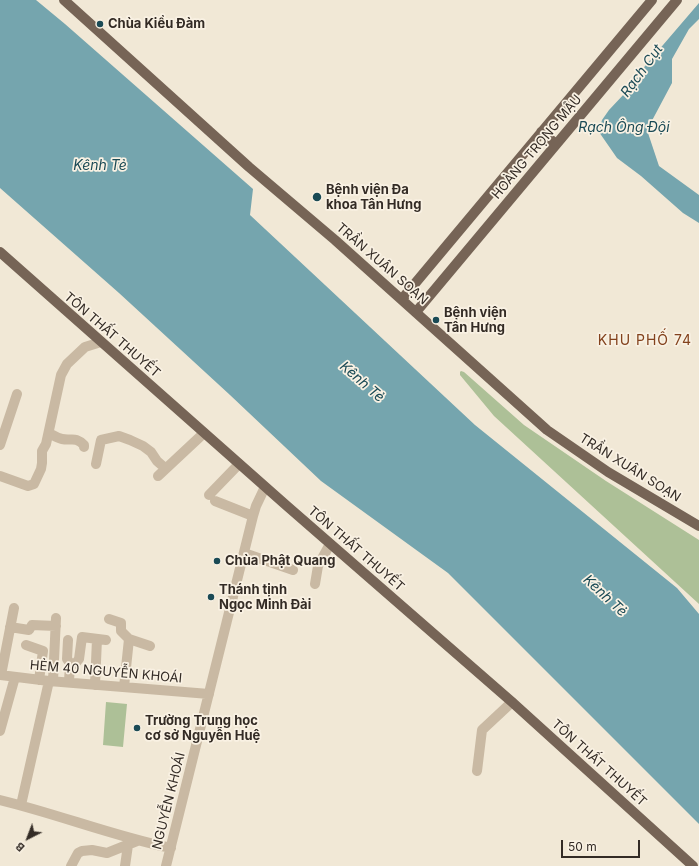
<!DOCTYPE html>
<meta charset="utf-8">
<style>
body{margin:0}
#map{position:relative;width:699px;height:866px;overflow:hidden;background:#f1e8d6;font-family:Inter,sans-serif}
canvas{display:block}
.north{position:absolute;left:8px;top:818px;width:40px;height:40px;-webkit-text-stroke:3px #f9f1e3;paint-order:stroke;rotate:222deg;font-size:11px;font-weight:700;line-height:16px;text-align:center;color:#332b25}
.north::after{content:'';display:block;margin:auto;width:14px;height:18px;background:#332b25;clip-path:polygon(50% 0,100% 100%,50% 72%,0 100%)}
.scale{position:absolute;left:561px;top:840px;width:79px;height:18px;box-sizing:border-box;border:2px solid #332b25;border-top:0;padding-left:5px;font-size:12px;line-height:14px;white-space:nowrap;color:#332b25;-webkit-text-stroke:3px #f9f1e3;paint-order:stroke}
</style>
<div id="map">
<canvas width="699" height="866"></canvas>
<div class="north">B</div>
<div class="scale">50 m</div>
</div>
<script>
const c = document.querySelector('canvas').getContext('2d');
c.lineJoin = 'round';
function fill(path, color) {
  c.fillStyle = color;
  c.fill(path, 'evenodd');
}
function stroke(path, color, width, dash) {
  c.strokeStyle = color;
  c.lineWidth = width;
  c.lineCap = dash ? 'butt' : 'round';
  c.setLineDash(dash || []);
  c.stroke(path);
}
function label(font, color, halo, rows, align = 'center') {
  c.font = font + ' Inter,sans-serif';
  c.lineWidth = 3.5;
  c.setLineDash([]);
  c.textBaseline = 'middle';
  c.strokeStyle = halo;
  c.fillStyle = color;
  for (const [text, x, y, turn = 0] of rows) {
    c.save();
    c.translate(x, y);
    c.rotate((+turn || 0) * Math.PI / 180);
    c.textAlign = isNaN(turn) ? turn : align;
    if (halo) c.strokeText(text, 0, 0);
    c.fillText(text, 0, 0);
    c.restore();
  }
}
const green = new Path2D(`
 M 461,371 L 464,372 L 524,425 L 606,481 L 699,540 L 699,604 L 494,416 L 460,375 L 460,372 Z
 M 106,702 L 127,704 L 123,747 L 103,745 Z`);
const water = new Path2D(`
 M 0,0 L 36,0 L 65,24 L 253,189 L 250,215 L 475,425 L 677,588 L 699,614 L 699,824 L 448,573 L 321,481 L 230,395 L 119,293 L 0,188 Z
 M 699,3 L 699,19 L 689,29 L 672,59 L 672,83 L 647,130 L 659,166 L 699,195 L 699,223 L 683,213 L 641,176 L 617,158 L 599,132 L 602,120 L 609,110 L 625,93 L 645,66 Z`);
const minor = new Path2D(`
 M 49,433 C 53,435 57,438 62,439 C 72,441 75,436 84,445 L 84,447
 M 0,445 L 17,394
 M 96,464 L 101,440 L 119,436 L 130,440 L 143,446 L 151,452 L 157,461 L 165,468
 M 0,476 L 28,486 L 34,484 L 41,469 L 42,463 L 42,451 L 46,444 L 61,375 L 67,364 L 85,347 L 101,342
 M 158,476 L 204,433
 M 209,495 L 239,464
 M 215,501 L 253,516
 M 244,553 L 293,570
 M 315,584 L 318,566 L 330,544
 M 109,619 L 121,623 L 121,631 L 129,639 L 150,646
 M 10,627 L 29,630 L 32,625 L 56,626
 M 68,640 L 67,659 L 70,663 L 69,682
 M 26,645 L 43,651 L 39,680
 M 70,663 L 75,664 L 79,659 L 82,637 L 106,640
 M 0,675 L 49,681 L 209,694
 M 1,675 L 14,608
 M 53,681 L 56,618
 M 95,685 L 97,639
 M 124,687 L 129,639
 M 0,731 L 15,677
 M 477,771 L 482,730 L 512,702
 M 0,800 C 58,814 113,836 171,848
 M 21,805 L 49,681
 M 71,866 L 78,853 L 82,851 L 92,850 L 107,853 L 137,841
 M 125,866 L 128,845
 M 166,866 L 253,516 L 256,506 L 265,487`);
const major = new Path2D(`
 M 64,0 L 249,167 L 335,240 L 547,430 L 608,472 L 699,526
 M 541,132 L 556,144
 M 0,252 L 287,506 L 512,702 L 693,866
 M 402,299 L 652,0
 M 416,312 L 677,0`);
const markers = [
 [100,24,4,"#1a4a55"],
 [317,197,5,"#1a4a55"],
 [436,320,4,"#1a4a55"],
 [217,561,4,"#1a4a55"],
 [211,597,4,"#1a4a55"],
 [137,728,4,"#1a4a55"]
];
const poiNames = [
 ["Chùa Kiều Đàm",108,24],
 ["Bệnh viện Đa",326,190],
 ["khoa Tân Hưng",326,205],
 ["Bệnh viện",444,313],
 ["Tân Hưng",444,328],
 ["Chùa Phật Quang",225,561],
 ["Thánh tịnh",219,590],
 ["Ngọc Minh Đài",219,605],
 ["Trường Trung học",145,721],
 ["cơ sở Nguyễn Huệ",145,736]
];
const streetNames = [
 ["HOÀNG TRỌNG MẬU",537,147,-50],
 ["TRẦN XUÂN SOẠN",382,264,41],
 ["TÔN THẤT THUYẾT",112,335,41],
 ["TRẦN XUÂN SOẠN",630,468,32],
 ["TÔN THẤT THUYẾT",356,549,41],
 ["HẺM 40 NGUYỄN KHOÁI",106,672,5],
 ["TÔN THẤT THUYẾT",599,763,42],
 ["NGUYỄN KHOÁI",169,801,-76]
];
const waterNames = [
 ["Rạch Cụt",642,71,-54],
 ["Rạch Ông Đội",624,128],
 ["Kênh Tẻ",100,166],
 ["Kênh Tẻ",362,382,41],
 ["Kênh Tẻ",605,596,43]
];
const neighbourhoodNames = [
 ["KHU PHỐ 74",645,341]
];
fill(green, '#adc097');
fill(water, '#75a5ae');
stroke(minor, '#c9b9a3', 10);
stroke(major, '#766456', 10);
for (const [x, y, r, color] of markers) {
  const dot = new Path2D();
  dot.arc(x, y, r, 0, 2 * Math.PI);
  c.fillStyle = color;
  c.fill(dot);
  stroke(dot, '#f9f1e3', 1.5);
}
label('bold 13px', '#332b25', '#f9f1e3', poiNames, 'left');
label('13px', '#332b25', '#f9f1e3', streetNames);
label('italic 14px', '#1a4a55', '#f9f1e3', waterNames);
c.letterSpacing = '1px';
label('14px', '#83421d', '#f9f1e3', neighbourhoodNames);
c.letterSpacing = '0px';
</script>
